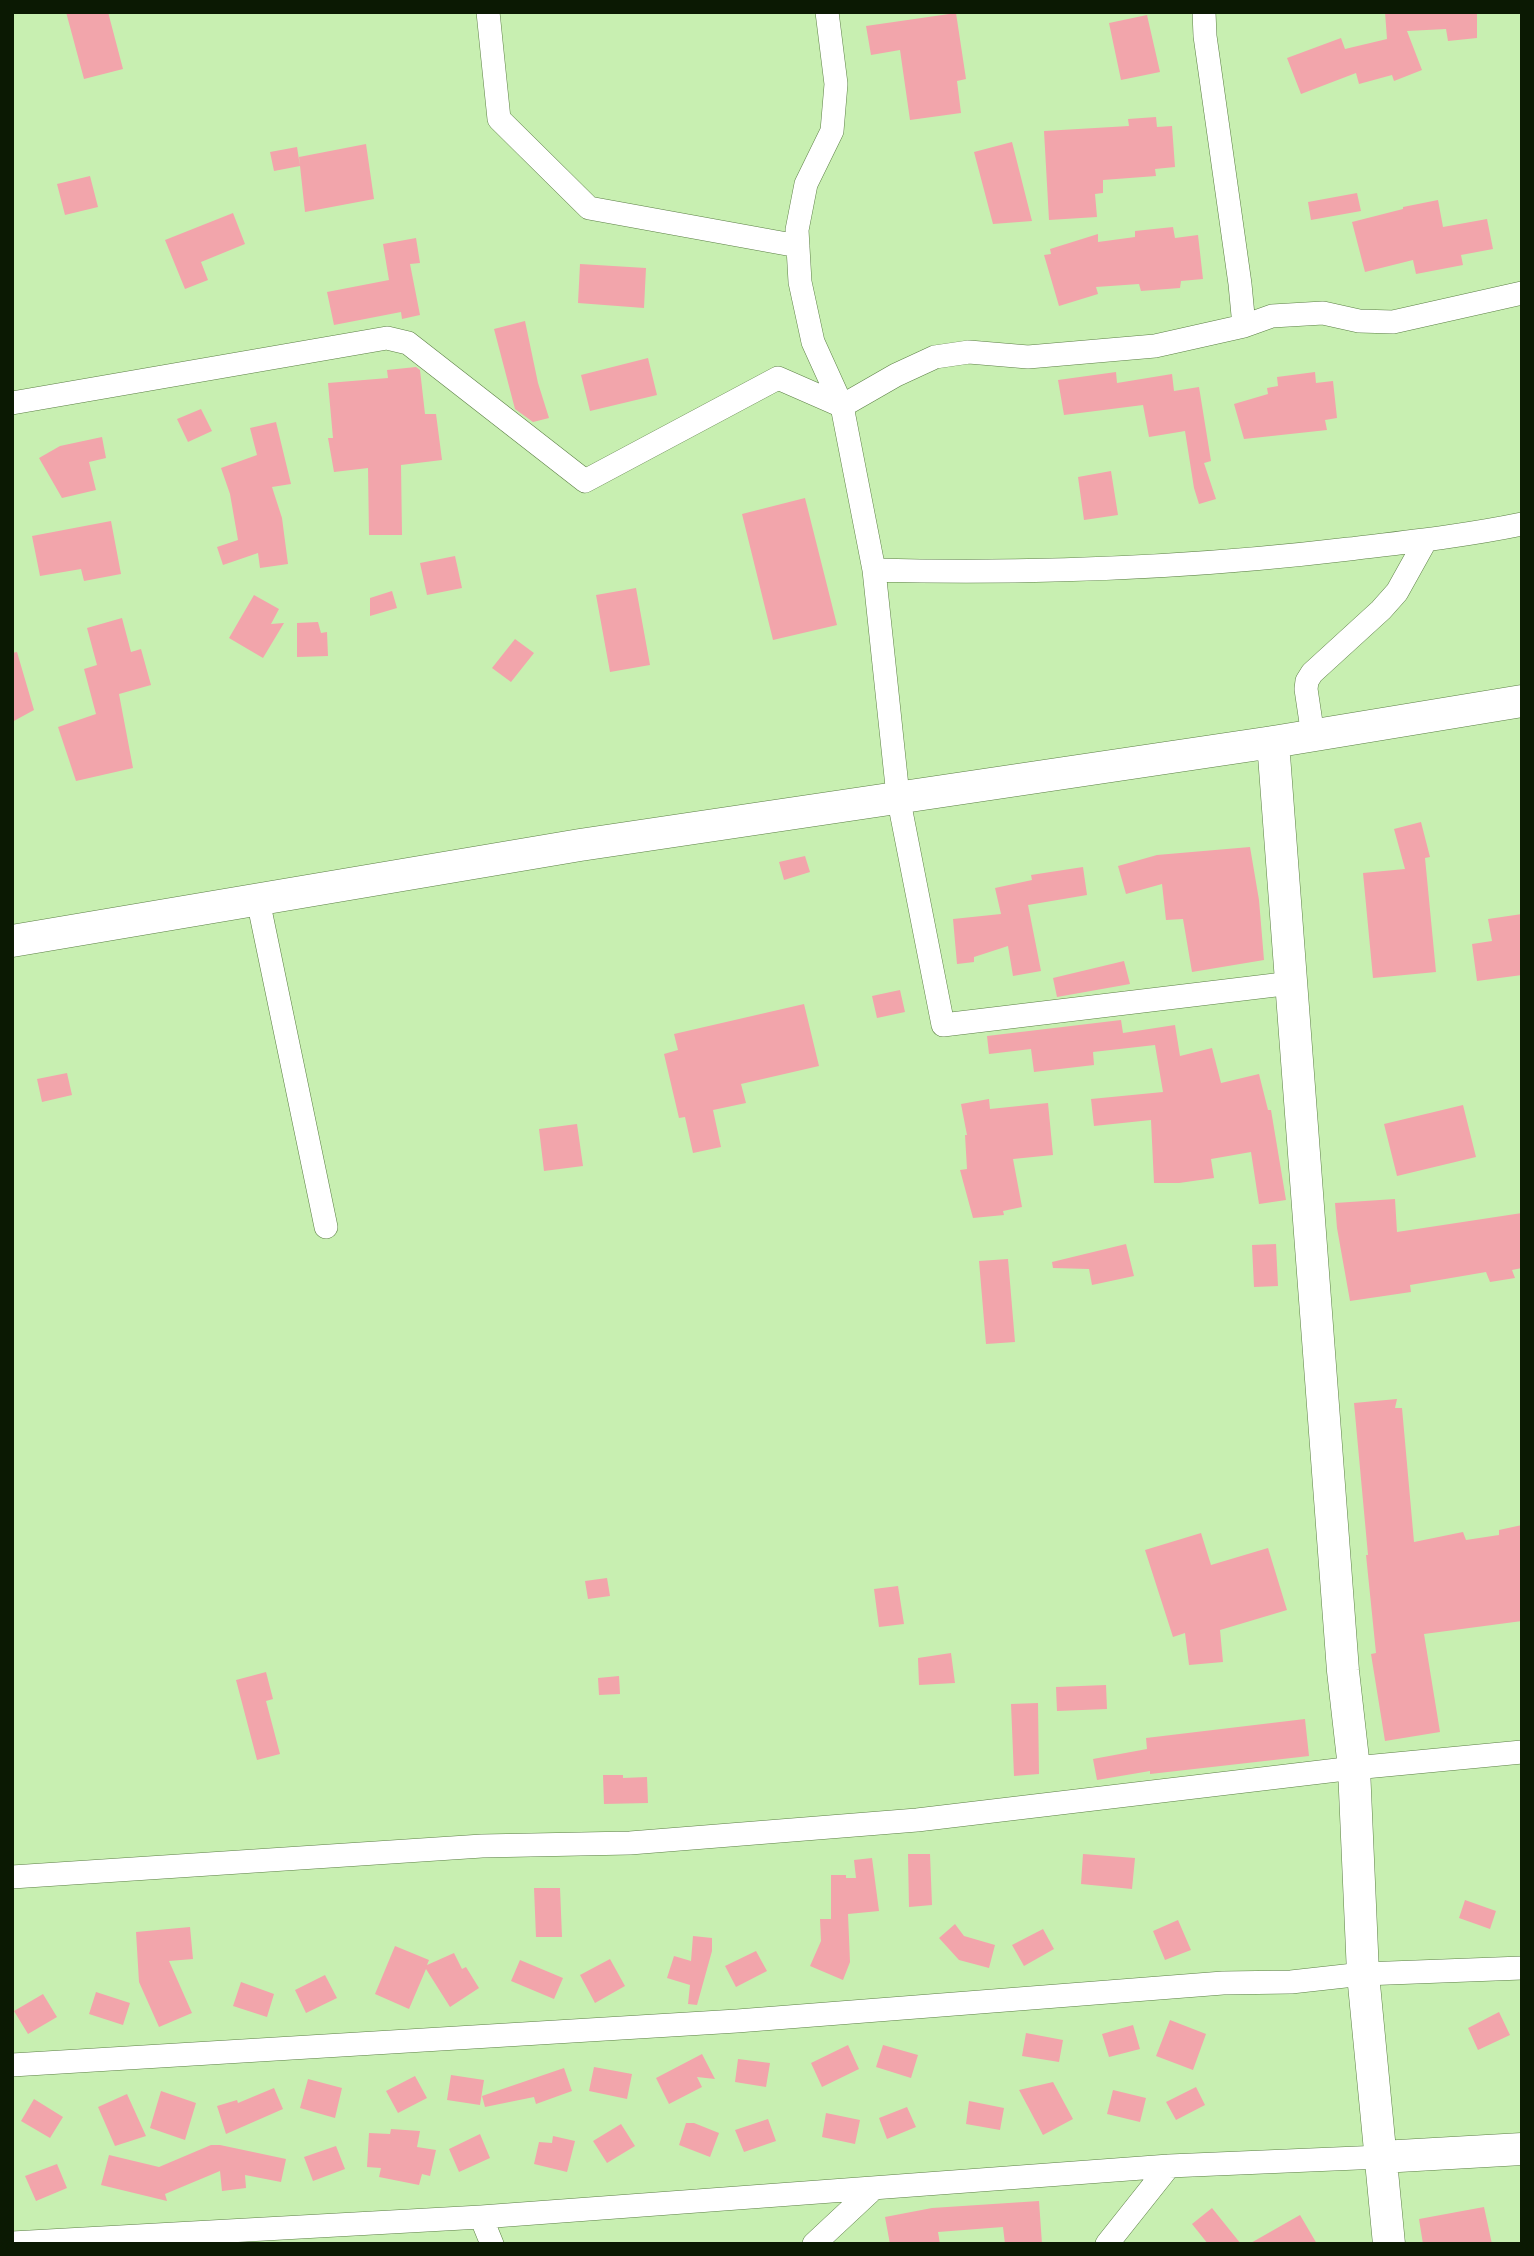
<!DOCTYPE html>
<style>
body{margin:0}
#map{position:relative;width:1534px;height:2256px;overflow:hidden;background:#c8efb1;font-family:Bitter,serif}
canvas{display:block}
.frame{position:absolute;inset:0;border:14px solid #0b1903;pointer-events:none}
</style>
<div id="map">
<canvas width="1534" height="2256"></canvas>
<div class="frame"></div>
</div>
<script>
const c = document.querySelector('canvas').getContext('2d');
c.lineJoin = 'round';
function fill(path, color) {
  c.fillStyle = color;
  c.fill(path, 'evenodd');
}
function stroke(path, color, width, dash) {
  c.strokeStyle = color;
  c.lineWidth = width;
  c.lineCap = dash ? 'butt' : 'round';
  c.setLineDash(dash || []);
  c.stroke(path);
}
const building = new Path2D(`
 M 66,12 L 108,12 L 123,69 L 84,79 Z
 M 1385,12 L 1477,12 L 1477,38 L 1448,41 L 1446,29 L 1407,31 L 1422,70 L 1394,81 L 1392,75 L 1359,84 L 1356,73 L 1301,94 L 1287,58 L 1341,38 L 1345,49 L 1387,39 Z
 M 956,13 L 966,79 L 957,81 L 961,113 L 910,120 L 900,50 L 871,55 L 866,26 Z
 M 1147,15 L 1160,72 L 1121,80 L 1109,23 Z
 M 1156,117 L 1157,127 L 1172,126 L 1175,167 L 1155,169 L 1156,176 L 1103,180 L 1103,193 L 1095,194 L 1097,217 L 1049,220 L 1044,131 L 1129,126 L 1128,119 Z
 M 1012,142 L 1032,221 L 993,224 L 974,152 Z
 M 366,144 L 374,199 L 305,212 L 300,166 L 274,171 L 270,152 L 297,147 L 300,166 L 299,157 Z
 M 90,176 L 98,207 L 65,215 L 57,184 Z
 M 1357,193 L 1361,211 L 1311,220 L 1308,202 Z
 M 1438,200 L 1443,227 L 1487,219 L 1493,249 L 1461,255 L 1463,265 L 1416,274 L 1413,260 L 1365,272 L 1352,222 L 1403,209 L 1403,207 Z
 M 233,213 L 245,244 L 201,262 L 208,280 L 185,289 L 165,240 Z
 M 1173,227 L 1175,238 L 1198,235 L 1203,279 L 1181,281 L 1180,288 L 1141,291 L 1139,284 L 1096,287 L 1098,294 L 1059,306 L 1044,255 L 1051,254 L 1050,249 L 1098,234 L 1098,242 L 1135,237 L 1135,231 Z
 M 416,238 L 420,263 L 410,264 L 420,315 L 402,319 L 401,312 L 334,325 L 327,292 L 389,280 L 383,244 Z
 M 580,264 L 646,268 L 644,308 L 578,303 Z
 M 525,321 L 538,383 L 549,418 L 533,422 L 515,409 L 494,329 Z
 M 648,358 L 657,395 L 590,411 L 581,375 Z
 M 416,367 L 420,370 L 425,414 L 436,414 L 442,460 L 401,465 L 402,535 L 369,535 L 368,468 L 334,472 L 328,438 L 333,438 L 328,383 L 388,378 L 387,370 Z
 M 1116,372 L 1117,383 L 1172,374 L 1174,391 L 1199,387 L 1211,461 L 1204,463 L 1216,499 L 1199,504 L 1194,488 L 1185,431 L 1149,437 L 1143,405 L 1064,415 L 1058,380 Z
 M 1315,372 L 1316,383 L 1333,381 L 1337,418 L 1325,420 L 1327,430 L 1244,439 L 1234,404 L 1268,394 L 1267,388 L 1278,386 L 1277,377 Z
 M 201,409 L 212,431 L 188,442 L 177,419 Z
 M 276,422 L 291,484 L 272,487 L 282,518 L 288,564 L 260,568 L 258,553 L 223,565 L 217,547 L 238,540 L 230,494 L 221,468 L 257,455 L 250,428 Z
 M 102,437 L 106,458 L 89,462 L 96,490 L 62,498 L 39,458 L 60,446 Z
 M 1111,471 L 1118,515 L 1084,520 L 1078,477 Z
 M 805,498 L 837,625 L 773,640 L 742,514 Z
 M 111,521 L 121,574 L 84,581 L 81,569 L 40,576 L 32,536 Z
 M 455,556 L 462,588 L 427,595 L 420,563 Z
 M 636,588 L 650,665 L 610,672 L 596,595 Z
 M 392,591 L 397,608 L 370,616 L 370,598 Z
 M 254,595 L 279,609 L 271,624 L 284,623 L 263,658 L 229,638 Z
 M 122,618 L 131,652 L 141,649 L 151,685 L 119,694 L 133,768 L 76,781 L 58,727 L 96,714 L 84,669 L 97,665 L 87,628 Z
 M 318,622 L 321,633 L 327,632 L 328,656 L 297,657 L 297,623 Z
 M 515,639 L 534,653 L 511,682 L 492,668 Z
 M 17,652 L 34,710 L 12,722 L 12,653 Z
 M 1421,822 L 1430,857 L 1425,858 L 1436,972 L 1373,978 L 1363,873 L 1405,869 L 1394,829 Z
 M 1250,847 L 1259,900 L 1264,960 L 1192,972 L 1183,919 L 1166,920 L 1162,884 L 1126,894 L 1118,866 L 1157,855 Z
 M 805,856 L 810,872 L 784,880 L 779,862 Z
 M 1083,867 L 1087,895 L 1028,905 L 1041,971 L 1013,976 L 1008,946 L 974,957 L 974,962 L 957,964 L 953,919 L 1001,914 L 995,888 L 1032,880 L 1031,875 Z
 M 1522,914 L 1522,975 L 1477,981 L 1472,944 L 1492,941 L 1488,919 Z
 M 1124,961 L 1130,984 L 1057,997 L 1053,978 Z
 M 900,990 L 905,1012 L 877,1018 L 872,996 Z
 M 804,1004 L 819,1066 L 741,1084 L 746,1103 L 713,1110 L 721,1147 L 693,1153 L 685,1117 L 679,1118 L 664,1054 L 678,1050 L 674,1034 Z
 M 1121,1020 L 1123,1033 L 1175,1025 L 1180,1056 L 1212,1048 L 1221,1083 L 1259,1074 L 1268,1110 L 1271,1110 L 1286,1200 L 1259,1204 L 1251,1152 L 1211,1159 L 1214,1178 L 1179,1183 L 1154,1183 L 1151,1120 L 1094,1126 L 1091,1099 L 1163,1092 L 1155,1045 L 1093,1052 L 1094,1065 L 1034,1072 L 1031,1049 L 989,1054 L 987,1036 Z
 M 67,1073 L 72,1095 L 42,1102 L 37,1079 Z
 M 989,1099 L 990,1109 L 1048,1103 L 1053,1155 L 1013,1159 L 1022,1207 L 1003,1211 L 1004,1215 L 973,1218 L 960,1170 L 967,1169 L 965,1135 L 967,1135 L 961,1104 Z
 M 1463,1105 L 1476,1157 L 1397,1176 L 1384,1124 Z
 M 577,1124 L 583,1166 L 544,1171 L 539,1129 Z
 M 1395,1199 L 1397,1232 L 1522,1213 L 1522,1268 L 1512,1270 L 1515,1278 L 1490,1282 L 1486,1272 L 1410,1285 L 1411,1292 L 1350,1301 L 1337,1228 L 1335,1203 Z
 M 1126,1244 L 1134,1276 L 1092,1285 L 1089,1269 L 1053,1268 L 1052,1262 Z
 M 1276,1244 L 1278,1286 L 1254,1287 L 1252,1245 Z
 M 1008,1259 L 1015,1342 L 986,1344 L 979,1261 Z
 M 1397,1399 L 1395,1408 L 1402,1408 L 1414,1542 L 1463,1532 L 1466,1540 L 1499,1535 L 1499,1530 L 1522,1525 L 1522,1621 L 1424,1634 L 1440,1732 L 1385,1741 L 1371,1654 L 1376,1653 L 1366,1555 L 1368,1555 L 1354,1403 Z
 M 1201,1533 L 1211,1565 L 1268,1548 L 1287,1610 L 1220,1630 L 1223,1662 L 1189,1665 L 1185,1633 L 1173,1637 L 1145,1550 Z
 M 607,1578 L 610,1596 L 588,1599 L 585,1581 Z
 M 898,1586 L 904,1624 L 879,1627 L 874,1589 Z
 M 951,1653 L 955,1683 L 919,1685 L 918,1658 Z
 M 266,1672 L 273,1699 L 266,1701 L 280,1754 L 257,1760 L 236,1680 Z
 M 619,1676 L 620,1694 L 599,1695 L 598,1678 Z
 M 1106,1685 L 1107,1709 L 1057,1711 L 1056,1687 Z
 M 1038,1703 L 1039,1774 L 1014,1776 L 1011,1704 Z
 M 1305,1719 L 1309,1756 L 1150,1774 L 1150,1771 L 1097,1780 L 1093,1759 L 1147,1749 L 1146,1738 Z
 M 603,1775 L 623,1775 L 623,1778 L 647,1777 L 648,1803 L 604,1804 Z
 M 908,1854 L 930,1854 L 932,1905 L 909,1907 Z
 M 1083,1854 L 1135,1858 L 1132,1889 L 1081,1884 Z
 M 872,1858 L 879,1911 L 848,1914 L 850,1962 L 843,1980 L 810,1966 L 821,1941 L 820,1919 L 831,1919 L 831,1875 L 846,1875 L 846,1878 L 856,1878 L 854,1860 Z
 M 534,1888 L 560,1888 L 562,1937 L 536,1937 Z
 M 1465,1900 L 1496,1911 L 1490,1929 L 1459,1918 Z
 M 1178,1920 L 1191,1950 L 1165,1960 L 1153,1931 Z
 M 955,1924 L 964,1936 L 995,1945 L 989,1968 L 959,1960 L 939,1938 Z
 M 190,1927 L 193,1959 L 169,1961 L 192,2013 L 159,2027 L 139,1982 L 136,1932 Z
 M 1043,1929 L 1054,1949 L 1024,1966 L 1012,1945 Z
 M 693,1936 L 712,1938 L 712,1951 L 697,2005 L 688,2004 L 690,1985 L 667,1978 L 674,1956 L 691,1961 Z
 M 395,1946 L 429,1960 L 427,1965 L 454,1953 L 462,1969 L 466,1967 L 479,1988 L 450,2007 L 426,1969 L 409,2009 L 375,1994 Z
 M 756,1951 L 767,1971 L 736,1987 L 725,1966 Z
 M 610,1959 L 625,1986 L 595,2003 L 580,1975 Z
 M 520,1960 L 563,1978 L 554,1999 L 511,1981 Z
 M 325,1975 L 337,1998 L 306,2013 L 295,1990 Z
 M 241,1982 L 274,1994 L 267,2017 L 233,2006 Z
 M 96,1992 L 130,2003 L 123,2025 L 89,2014 Z
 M 43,1994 L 57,2017 L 28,2034 L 14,2011 Z
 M 1499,2012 L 1510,2035 L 1478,2050 L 1468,2028 Z
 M 1170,2020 L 1206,2034 L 1193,2070 L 1156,2056 Z
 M 1133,2025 L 1140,2049 L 1109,2057 L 1102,2034 Z
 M 1026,2033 L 1063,2040 L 1059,2062 L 1022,2056 Z
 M 848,2045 L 859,2069 L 822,2087 L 811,2063 Z
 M 883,2045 L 918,2055 L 911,2078 L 876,2067 Z
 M 702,2054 L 715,2079 L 697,2077 L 702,2087 L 669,2104 L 656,2078 Z
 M 738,2059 L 770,2063 L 766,2087 L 735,2082 Z
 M 594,2067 L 632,2074 L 627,2099 L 589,2091 Z
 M 564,2068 L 572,2091 L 536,2104 L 534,2097 L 485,2107 L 482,2096 Z
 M 451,2075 L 484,2080 L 480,2105 L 447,2100 Z
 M 415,2076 L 427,2098 L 398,2113 L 386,2091 Z
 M 308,2079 L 342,2088 L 335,2118 L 300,2108 Z
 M 1053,2082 L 1073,2119 L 1043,2135 L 1019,2090 Z
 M 1196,2087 L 1205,2105 L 1176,2120 L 1166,2102 Z
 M 274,2088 L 283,2109 L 226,2134 L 217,2106 L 237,2100 L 238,2103 Z
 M 1113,2090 L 1146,2098 L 1140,2122 L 1107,2114 Z
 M 161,2091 L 196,2103 L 185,2140 L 150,2128 Z
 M 127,2094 L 146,2136 L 115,2146 L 98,2107 Z
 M 34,2099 L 63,2117 L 50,2138 L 21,2121 Z
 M 969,2101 L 1004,2108 L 1000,2130 L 966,2124 Z
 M 907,2107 L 916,2127 L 887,2139 L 879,2118 Z
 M 826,2113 L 860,2120 L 855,2144 L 822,2137 Z
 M 768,2119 L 776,2141 L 744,2152 L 735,2130 Z
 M 686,2123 L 694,2123 L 719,2133 L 710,2157 L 679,2145 Z
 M 621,2124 L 635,2146 L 607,2163 L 593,2141 Z
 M 391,2129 L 420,2131 L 417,2147 L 436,2150 L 430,2176 L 422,2174 L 419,2185 L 379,2177 L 381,2168 L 367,2167 L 369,2133 L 390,2134 Z
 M 480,2134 L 490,2158 L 459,2172 L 449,2149 Z
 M 553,2136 L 575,2141 L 567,2172 L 534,2164 L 539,2142 L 552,2143 Z
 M 211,2145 L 220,2145 L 286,2159 L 281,2182 L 245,2175 L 246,2188 L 222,2191 L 220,2171 L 165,2194 L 167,2201 L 101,2185 L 109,2155 L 159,2167 Z
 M 336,2146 L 345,2169 L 313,2181 L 304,2157 Z
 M 57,2164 L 67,2188 L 36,2201 L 25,2176 Z
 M 1039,2201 L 1042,2244 L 1005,2244 L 1003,2227 L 938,2232 L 940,2244 L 890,2244 L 885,2217 L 932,2208 Z
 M 1484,2207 L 1492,2244 L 1423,2244 L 1419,2219 Z
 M 1212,2208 L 1241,2244 L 1208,2244 L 1192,2224 Z
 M 1300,2215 L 1317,2244 L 1249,2244 Z`);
const street = new Path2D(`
 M 488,12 L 499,119 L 589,208 L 798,246
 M 827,12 L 836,84 L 832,131 L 806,184 L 797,230 L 800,282 L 813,342 L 842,406 L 874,570 L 898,796 L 943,1025 L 1292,983
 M 1204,12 L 1205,36 L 1240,284 L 1244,326
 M 12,403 L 387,338 L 408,343 L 585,481 L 778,378 L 842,406
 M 842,406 L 896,375 L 935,357 L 969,352 L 1028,357 L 1155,346 L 1244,326 L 1272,316 L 1323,313 L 1359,321 L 1393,322 L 1522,293
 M 874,570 C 1032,574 1191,568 1349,549 C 1407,542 1464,536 1522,524
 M 1313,736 L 1306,689 L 1307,681 L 1312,673 L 1381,610 L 1397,592 L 1426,540
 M 258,900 L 326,1227
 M 12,1877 L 482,1846 L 630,1843 L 917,1820 L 1354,1768 L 1522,1752
 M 12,2065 L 737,2021 L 1223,1983 L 1291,1982 L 1363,1974 L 1522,1968
 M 481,2217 L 492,2244
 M 12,2243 L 481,2217 L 1169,2166 L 1381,2157
 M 814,2244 L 874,2188
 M 1107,2244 L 1169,2166`);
const secondary = new Path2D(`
 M 1273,742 L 1343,1671 L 1354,1768 L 1363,1974 L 1389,2244
 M 12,941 L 580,845 L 1273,742 L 1522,701
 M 1381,2157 L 1522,2149`);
fill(building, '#f2a5ab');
stroke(street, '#5c7f45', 24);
stroke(secondary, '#5c7f45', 33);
stroke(street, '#fff', 23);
stroke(secondary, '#fff', 32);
</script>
